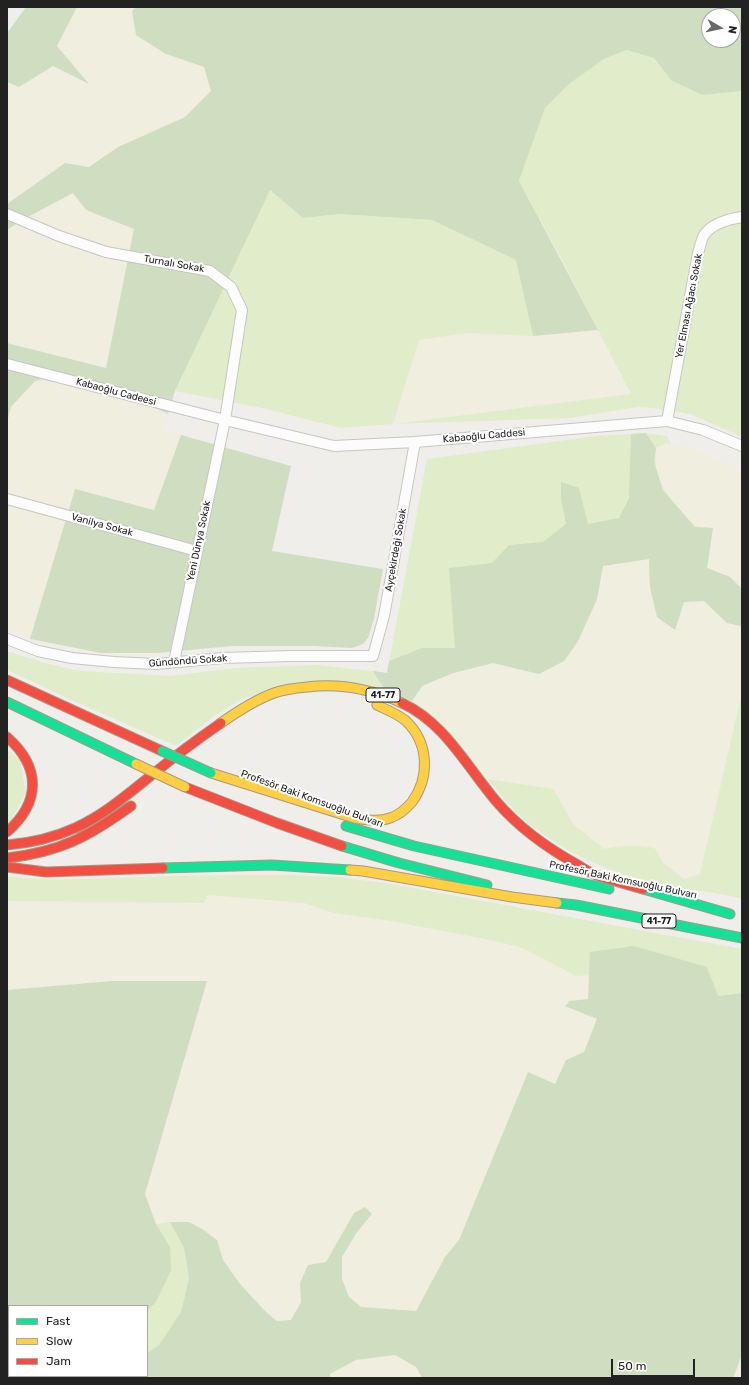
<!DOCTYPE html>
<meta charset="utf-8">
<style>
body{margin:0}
#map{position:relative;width:749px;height:1385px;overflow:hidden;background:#f0eeeb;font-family:Rubik,sans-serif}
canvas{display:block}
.frame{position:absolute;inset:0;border:8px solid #222;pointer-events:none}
.legend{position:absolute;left:8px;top:1305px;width:140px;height:72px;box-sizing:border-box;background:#fff;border:1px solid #a7a7a7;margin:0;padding:5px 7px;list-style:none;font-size:12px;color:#222}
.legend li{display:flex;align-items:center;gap:8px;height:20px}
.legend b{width:20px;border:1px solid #a7a7a7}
.north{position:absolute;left:701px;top:8px;width:40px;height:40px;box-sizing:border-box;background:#fff;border:1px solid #a7a7a7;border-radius:50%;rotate:99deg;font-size:11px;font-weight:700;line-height:16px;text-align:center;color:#222}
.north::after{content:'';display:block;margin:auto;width:14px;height:18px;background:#6a6968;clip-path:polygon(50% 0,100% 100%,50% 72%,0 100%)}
.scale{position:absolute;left:611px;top:1359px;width:84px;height:18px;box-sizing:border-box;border:2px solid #222;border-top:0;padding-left:5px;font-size:12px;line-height:14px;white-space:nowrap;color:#222;-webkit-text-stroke:3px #fff;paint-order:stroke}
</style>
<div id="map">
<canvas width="749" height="1385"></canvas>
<div class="frame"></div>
<ul class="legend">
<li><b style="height:5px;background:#16e098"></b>Fast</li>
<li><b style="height:5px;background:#ffcf43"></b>Slow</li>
<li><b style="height:5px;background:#f24e42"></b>Jam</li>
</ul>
<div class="north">N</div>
<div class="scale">50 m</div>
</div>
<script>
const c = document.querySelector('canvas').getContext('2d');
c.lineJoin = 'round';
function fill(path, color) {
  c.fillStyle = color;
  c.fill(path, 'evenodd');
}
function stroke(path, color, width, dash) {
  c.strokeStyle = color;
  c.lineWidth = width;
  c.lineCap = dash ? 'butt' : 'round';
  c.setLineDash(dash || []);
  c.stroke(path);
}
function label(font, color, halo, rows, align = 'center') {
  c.font = font + ' Rubik,sans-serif';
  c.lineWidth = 4;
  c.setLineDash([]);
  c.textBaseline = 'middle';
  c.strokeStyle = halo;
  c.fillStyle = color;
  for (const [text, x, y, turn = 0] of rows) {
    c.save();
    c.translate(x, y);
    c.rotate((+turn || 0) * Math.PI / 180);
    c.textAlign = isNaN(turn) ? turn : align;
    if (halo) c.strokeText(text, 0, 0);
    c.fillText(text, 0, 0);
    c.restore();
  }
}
const farmland = new Path2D(`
 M 77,7 L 136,7 L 132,11 L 166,54 L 204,67 L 211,91 L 185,117 L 118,147 L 89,167 L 64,163 L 7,204 L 7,82 L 19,87 L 53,66 L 88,83 L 57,46 Z
 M 73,193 L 86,210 L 134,228 L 106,368 L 7,343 L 7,230 L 24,219 Z
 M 598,330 L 631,394 L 392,424 L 419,340 L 467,333 L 533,336 Z
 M 59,375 L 101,383 L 168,414 L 163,429 L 181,435 L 154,510 L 75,489 L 30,639 L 7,630 L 7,422 L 11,407 L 35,381 Z
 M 667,443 L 688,447 L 742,470 L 742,589 L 730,577 L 706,568 L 713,528 L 695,527 L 663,490 L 654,462 L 656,448 Z
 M 649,559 L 650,587 L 675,630 L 684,602 L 704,601 L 727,623 L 740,625 L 742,621 L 742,693 L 701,874 L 684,879 L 662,862 L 625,845 L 604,849 L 574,825 L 552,789 L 487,779 L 412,701 L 421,686 L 453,673 L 493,663 L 539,674 L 578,641 L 597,600 L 603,566 Z
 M 208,895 L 304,903 L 334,913 L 391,921 L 490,940 L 523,948 L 576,976 L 590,975 L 588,999 L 570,1001 L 598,1019 L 584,1053 L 566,1060 L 555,1084 L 528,1073 L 459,1240 L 445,1257 L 416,1311 L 361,1307 L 349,1297 L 342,1279 L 342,1257 L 357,1232 L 372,1214 L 354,1213 L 326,1262 L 300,1283 L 301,1302 L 291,1320 L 277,1321 L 266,1312 L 240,1284 L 223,1260 L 217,1240 L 189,1222 L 170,1222 L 156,1224 L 145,1194 L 207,981 L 112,981 L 7,990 L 7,901 L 203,903 Z
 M 395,1355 L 416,1367 L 422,1378 L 330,1378 L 330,1374 L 356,1360 Z
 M 742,1355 L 742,1378 L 733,1378 Z`);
const grass = new Path2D(`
 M 627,50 L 654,58 L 671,80 L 702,95 L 742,91 L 742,437 L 690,414 L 652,408 L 638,407 L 569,418 L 392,424 L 341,428 L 262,408 L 175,391 L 270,189 L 303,218 L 339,214 L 432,220 L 516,260 L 533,336 L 467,333 L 419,340 L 393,424 L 631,394 L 559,254 L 519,181 L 545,108 L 569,84 L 604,59 Z
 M 646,433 L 667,436 L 671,444 L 667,443 L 656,448 C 652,484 672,502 695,527 L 713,528 L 707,568 L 730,577 L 742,589 L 742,621 L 741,626 L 727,623 L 704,601 L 684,602 L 675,630 L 657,617 L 650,587 L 649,559 L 603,566 L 597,599 L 578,641 L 564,661 L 539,674 L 493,663 L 453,673 L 422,686 L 412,701 L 384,688 L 246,697 L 214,716 L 176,746 L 76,702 L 7,670 L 7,651 L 45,663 L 80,671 L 170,676 L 235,668 L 318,665 L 387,673 L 427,459 L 596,436 Z
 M 742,693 L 742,899 C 715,892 688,890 661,884 C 608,873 560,851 520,816 C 508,805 498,791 487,779 L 553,789 L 574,825 L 604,849 C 624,845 637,844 656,849 L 662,862 L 684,879 L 700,874 Z
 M 7,749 L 20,760 L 26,793 L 7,827 Z
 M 286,875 L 339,877 L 392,884 L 742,949 L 742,993 L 718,996 L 590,952 L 590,975 L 576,976 L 523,948 L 490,940 L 391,921 L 334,913 L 304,903 L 208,895 L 204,903 L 7,901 L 7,876 C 60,883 113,877 166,876 C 206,875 246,875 286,875 Z
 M 170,1222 L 184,1248 L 189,1278 L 181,1312 L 159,1345 L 147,1353 L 147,1311 L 156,1302 L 170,1247 L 156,1224 Z
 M 7,1331 L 9,1331 L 9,1376 L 121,1376 L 120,1378 L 7,1378 Z`);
const forest = new Path2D(`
 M 26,7 L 77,7 L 57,46 L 89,84 L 53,66 L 19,87 L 7,82 L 7,33 Z
 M 136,7 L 742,7 L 742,91 L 702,95 L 671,80 L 654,58 L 627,50 L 604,59 L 569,84 L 545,108 L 519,181 L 598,330 L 533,336 L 516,260 L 432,220 L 339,214 L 303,218 L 270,190 L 175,391 L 168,414 L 101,383 L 59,375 L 35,381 L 11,407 L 7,422 L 7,343 L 106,368 L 134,229 L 86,210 L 73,193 L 24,219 L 7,230 L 7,204 L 65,163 L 89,167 L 118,147 L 185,117 L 211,91 L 204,67 L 166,54 L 136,35 L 132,11 ZM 709,16 L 733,16 L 733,40 L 709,40 Z
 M 646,433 L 656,448 L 654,462 L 663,490 L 695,527 L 713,528 L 707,568 L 730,577 L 742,589 L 742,621 L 741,626 L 727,623 L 704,601 L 684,602 L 675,630 L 657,617 L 650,587 L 649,559 L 603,566 L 597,599 L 578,641 L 564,661 L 539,674 L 493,663 L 453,673 L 422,686 L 412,701 L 384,688 L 373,671 L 387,673 L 389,661 L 422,648 L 455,648 L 449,568 L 492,563 L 509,545 L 543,542 L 566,524 L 561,499 L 561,482 L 579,488 L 588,524 L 619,518 L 629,498 L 631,434 Z
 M 181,435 L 291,466 L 272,551 L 383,569 L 374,619 L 368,638 L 363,644 L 352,648 L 314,646 L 232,646 L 157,653 L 101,653 L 30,639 L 75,489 L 154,510 Z
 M 634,946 L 707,967 L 718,996 L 742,993 L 742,1143 L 741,1149 L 742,1161 L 742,1355 L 733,1378 L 422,1378 L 416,1367 L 395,1355 L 356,1360 L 330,1374 L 330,1378 L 120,1378 L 121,1376 L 147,1376 L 147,1353 L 159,1345 L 181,1312 L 189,1278 L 184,1248 L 170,1222 L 189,1222 L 202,1229 L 217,1240 L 223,1260 L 240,1284 L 266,1312 L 277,1321 L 291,1320 L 301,1302 L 300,1283 L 308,1265 L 326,1262 L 354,1213 L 365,1207 L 372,1214 L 357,1232 L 342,1257 L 342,1279 L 349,1297 L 361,1307 L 416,1311 L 445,1257 L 459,1240 L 528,1072 L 555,1084 L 566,1060 L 584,1052 L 597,1019 L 565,1006 L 570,1001 L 588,999 L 590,952 Z
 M 112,981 L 207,981 L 145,1194 L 156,1224 L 170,1247 L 171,1271 L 156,1302 L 147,1311 L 147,1306 L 9,1306 L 9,1331 L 7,1331 L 7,990 Z`);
const street = new Path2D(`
 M 7,214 L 59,236 L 106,252 L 210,271 L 231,287 L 242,310 L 225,420 L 174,662
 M 7,364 L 225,420 L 334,446 L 415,442 L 667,421 L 703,430 L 742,446
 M 667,421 L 698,253 C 700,248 701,240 704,235 C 712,223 729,219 742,217
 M 7,499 L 197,551
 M 7,639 L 38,651 L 72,658 L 114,662 L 156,664 L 223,658 L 290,656 L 373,656 L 384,616 L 415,442`);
const fast = new Path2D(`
 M 7,702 L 136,764
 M 346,826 L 414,846 L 609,889
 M 342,846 L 399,863 L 487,885
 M 163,868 L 272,865 L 350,870
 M 643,889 L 730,914
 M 557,903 L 576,905 L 742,938`);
const slow = new Path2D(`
 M 221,723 C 238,711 255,700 274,693 C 285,689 296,688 307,687 C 341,683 371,689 402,703
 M 211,773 L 354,818 C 366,820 379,822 390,818 C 399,815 406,809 412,802 C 430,777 429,743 406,721 C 398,714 387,710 377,705
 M 350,870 L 363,871 L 512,897 L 557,903`);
const jam = new Path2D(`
 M 7,680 L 162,751
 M 402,703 C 445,723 467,767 496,801 C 519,828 547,848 578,865 C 584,869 592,874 599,876 C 614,881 629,885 643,889
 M 7,737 C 41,767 41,802 7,832
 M 185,787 L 277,823 L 342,846
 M 7,845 C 31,843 53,838 75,828 C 104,815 128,794 153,774 C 175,756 198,739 221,723
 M 7,858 C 60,852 88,837 131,806
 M 7,867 L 46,872 L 163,868`);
const fastBridge = new Path2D(`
 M 162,751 L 211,773`);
const slowBridge = new Path2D(`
 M 136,764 L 185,787`);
const shields = [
 [383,695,34],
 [659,921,34]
];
const shieldNames = [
 ["41-77",383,695],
 ["41-77",659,921]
];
const streetNames = [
 ["Turnalı Sokak",174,264,10],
 ["Yer Elması Ağacı Sokak",689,306,-79],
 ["Kabaoğlu Cadeesi",116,392,15],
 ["Kabaoğlu Caddesi",484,436,-5],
 ["Vanilya Sokak",102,525,15],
 ["Yeni Dünya Sokak",199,541,-78],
 ["Ayçekirdeği Sokak",396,550,-80],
 ["Gündöndü Sokak",188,661,-4],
 ["Profesör Baki Komsuoğlu Bulvarı",312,799,20],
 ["Profesör Baki Komsuoğlu Bulvarı",623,880,12]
];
fill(farmland, '#f0eede');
fill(grass, '#e1ecca');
fill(forest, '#cfdec0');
stroke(street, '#c6c5c3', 12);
stroke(fast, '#a79886', 11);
stroke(slow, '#a79886', 11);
stroke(jam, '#a79886', 11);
stroke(street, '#fdfcfc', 10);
stroke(fast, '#16e098', 9);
stroke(slow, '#ffcf43', 9);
stroke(jam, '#f24e42', 9);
stroke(fastBridge, '#a79886', 11, []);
stroke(slowBridge, '#a79886', 11, []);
stroke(fastBridge, '#16e098', 9);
stroke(slowBridge, '#ffcf43', 9);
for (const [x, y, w] of shields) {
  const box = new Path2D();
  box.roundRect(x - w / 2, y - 7, w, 14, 3);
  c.fillStyle = '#fff';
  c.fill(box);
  stroke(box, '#222', 1);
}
label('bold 9px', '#222', null, shieldNames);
label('10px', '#222', '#fff', streetNames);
</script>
